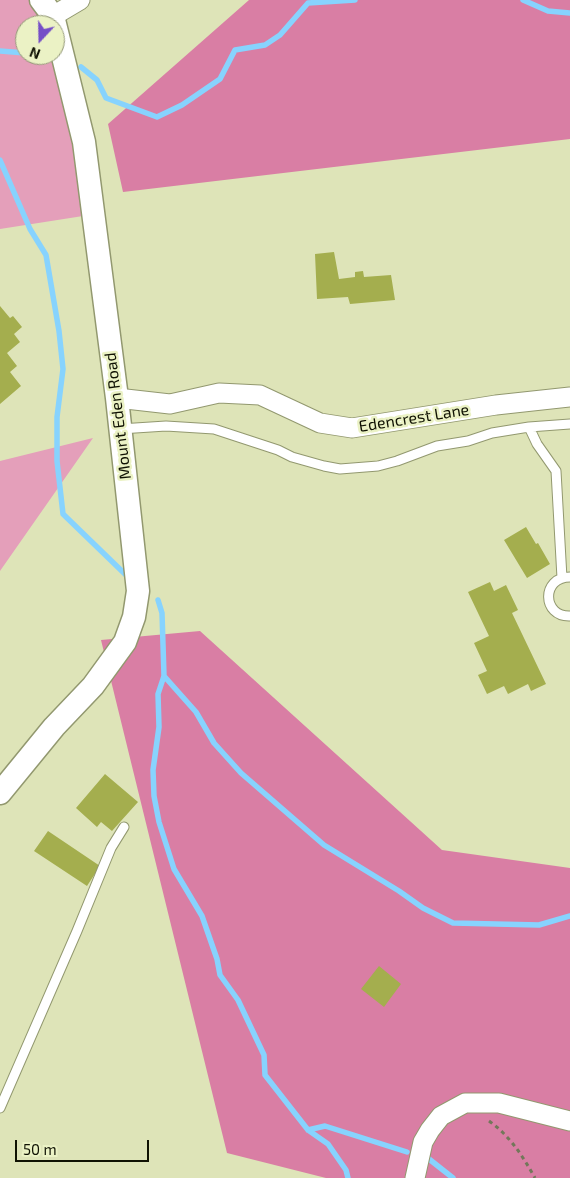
<!DOCTYPE html>
<style>
body{margin:0}
#map{position:relative;width:570px;height:1178px;overflow:hidden;background:#dee4b8;font-family:"Exo 2",sans-serif}
canvas{display:block}
.north{position:absolute;left:15px;top:15px;width:50px;height:50px;box-sizing:border-box;background:#ebf2c5;border:1px solid #939877;border-radius:50%;rotate:201deg;font-size:14px;font-weight:700;line-height:20px;text-align:center;color:#101203}
.north::after{content:'';display:block;margin:auto;width:18px;height:22px;background:#754ec7;clip-path:polygon(50% 0,100% 100%,50% 72%,0 100%)}
.scale{position:absolute;left:15px;top:1140px;width:134px;height:22px;box-sizing:border-box;border:2px solid #101203;border-top:0;padding-left:6px;font-size:15px;line-height:18px;white-space:nowrap;color:#101203;-webkit-text-stroke:4px #ebf2c5;paint-order:stroke}
</style>
<div id="map">
<canvas width="570" height="1178"></canvas>
<div class="north">N</div>
<div class="scale">50 m</div>
</div>
<script>
const c = document.querySelector('canvas').getContext('2d');
c.lineJoin = 'round';
function fill(path, color) {
  c.fillStyle = color;
  c.fill(path, 'evenodd');
}
function stroke(path, color, width, dash) {
  c.strokeStyle = color;
  c.lineWidth = width;
  c.lineCap = dash ? 'butt' : 'round';
  c.setLineDash(dash || []);
  c.stroke(path);
}
function label(font, color, halo, rows, align = 'center') {
  c.font = font + ' "Exo 2",sans-serif';
  c.lineWidth = 5;
  c.setLineDash([]);
  c.textBaseline = 'middle';
  c.strokeStyle = halo;
  c.fillStyle = color;
  for (const [text, x, y, turn = 0] of rows) {
    c.save();
    c.translate(x, y);
    c.rotate((+turn || 0) * Math.PI / 180);
    c.textAlign = isNaN(turn) ? turn : align;
    if (halo) c.strokeText(text, 0, 0);
    c.fillText(text, 0, 0);
    c.restore();
  }
}
const green = new Path2D(`
 M 0,0 L 49,0 L 56,7 L 83,216 L 0,229 ZM 25,25 L 55,25 L 55,55 L 25,55 Z
 M 93,438 L 0,571 L 0,461 Z`);
const forest = new Path2D(`
 M 249,0 L 570,0 L 570,139 L 123,192 L 108,124 Z
 M 200,631 L 442,850 L 570,868 L 570,1178 L 326,1178 L 227,1153 L 101,640 Z`);
const stream = new Path2D(`
 M 523,0 L 548,11 L 570,13
 M 0,51 L 25,53
 M 81,67 L 97,80 L 106,98 L 157,117 L 182,105 L 220,79 L 235,50 L 265,45 L 280,35 L 308,3 L 355,0
 M 0,160 L 30,229 L 46,255 L 59,331 L 63,369 L 57,417 L 57,461 L 63,514 L 127,576
 M 158,600 L 162,613 L 164,676 L 158,694 L 159,727 L 153,770 L 154,796 L 159,822 L 174,869 L 202,916 L 217,959 L 220,975 L 238,1000 L 264,1055 L 265,1075 L 308,1130 L 328,1144 L 346,1170 L 348,1178
 M 164,676 L 196,712 L 214,743 L 241,773 L 324,845 L 399,891 L 423,908 L 453,923 L 539,925 L 570,916
 M 308,1130 L 325,1126 L 407,1152
 M 429,1159 L 453,1178`);
const building = new Path2D(`
 M 334,252 L 339,279 L 355,277 L 355,272 L 363,271 L 364,277 L 391,275 L 395,300 L 350,304 L 348,297 L 317,299 L 315,254 Z
 M 0,306 L 10,318 L 13,316 L 22,327 L 14,334 L 20,342 L 7,353 L 17,366 L 10,372 L 21,386 L 0,404 Z
 M 526,527 L 536,544 L 538,543 L 550,564 L 527,578 L 504,540 Z
 M 490,582 L 494,591 L 506,585 L 518,610 L 512,613 L 546,684 L 531,691 L 528,684 L 508,694 L 504,686 L 487,694 L 478,675 L 487,671 L 474,643 L 489,636 L 468,592 Z
 M 105,774 L 138,802 L 112,831 L 101,822 L 97,827 L 76,808 Z
 M 48,831 L 100,866 L 87,886 L 34,851 Z
 M 379,966 L 401,984 L 384,1007 L 361,989 Z`);
const path = new Path2D(`
 M 489,1121 C 510,1136 522,1155 535,1178`);
const service = new Path2D(`
 M 529,427 L 570,424
 M 120,429 L 166,426 L 214,429 L 278,450 L 292,457 L 324,466 L 340,469 L 378,466 L 397,461 L 437,446 L 468,441 L 492,433 L 529,427 L 537,444 L 556,471 L 562,578
 M 570,577 C 541,577 542,617 570,616
 M 0,1108 L 77,931 L 111,848 L 124,827`);
const minor = new Path2D(`
 M 53,16 L 80,0
 M 117,398 L 170,404 L 219,393 L 260,395 L 320,423 L 352,428 L 496,405 L 570,397
 M 415,1178 L 423,1142 L 430,1130 L 441,1116 L 465,1103 L 499,1103 L 570,1121`);
const tertiary = new Path2D(`
 M 0,793 L 54,727 L 93,686 L 125,642 L 134,617 L 138,591 L 117,398 L 84,142 L 53,16 L 41,0`);
const streetNames = [
 ["Mount Eden Road",118,416,-97],
 ["Edencrest Lane",414,418,-9]
];
fill(green, '#e49fba');
fill(forest, '#d97ea4');
stroke(stream, '#87d3fe', 5.5);
fill(building, '#a4ae4e');
stroke(service, '#92986f', 11);
stroke(minor, '#92986f', 21);
stroke(tertiary, '#92986f', 25);
stroke(path, '#73775a', 3, [4, 4]);
stroke(service, '#fff', 9);
stroke(minor, '#fff', 19);
stroke(tertiary, '#fff', 22);
label('16px', '#101203', '#ebf2c5', streetNames);
</script>
